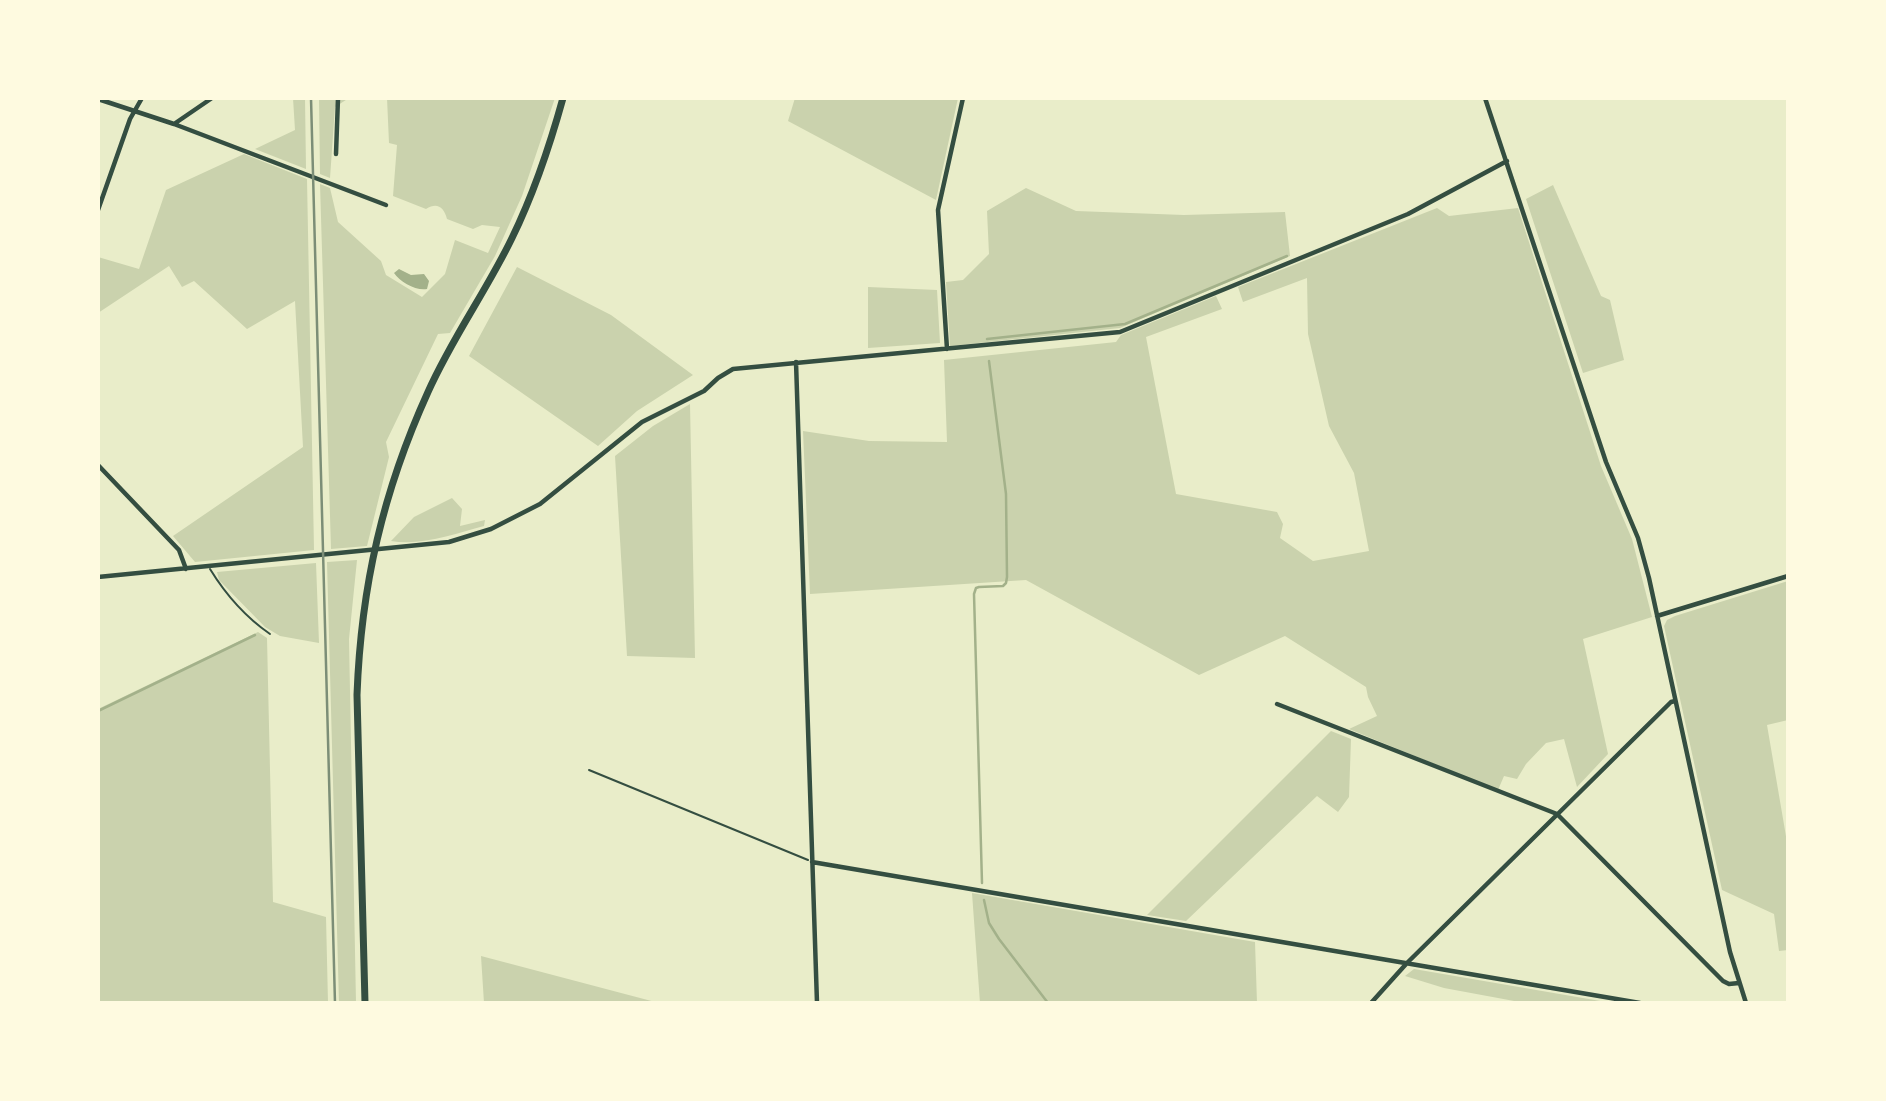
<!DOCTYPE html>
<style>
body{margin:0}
#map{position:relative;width:1886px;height:1101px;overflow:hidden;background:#e9edc9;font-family:Poppins,sans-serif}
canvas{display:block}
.frame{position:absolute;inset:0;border:100px solid #fefae0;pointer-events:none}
</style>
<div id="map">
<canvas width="1886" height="1101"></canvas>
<div class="frame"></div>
</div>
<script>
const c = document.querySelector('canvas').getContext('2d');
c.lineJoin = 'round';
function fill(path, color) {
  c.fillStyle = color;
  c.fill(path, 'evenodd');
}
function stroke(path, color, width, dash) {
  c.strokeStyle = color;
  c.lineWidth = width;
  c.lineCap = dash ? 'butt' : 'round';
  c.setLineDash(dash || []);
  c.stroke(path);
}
const green = new Path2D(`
 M 293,98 L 305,98 L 306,169 L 255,149 L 295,130 Z
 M 319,98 L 349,98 L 335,107 L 330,178 L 320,174 Z
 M 387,98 L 555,98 L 522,196 L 495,256 L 450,333 L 438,334 L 386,442 L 389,457 L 367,546 L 331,549 L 320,184 L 330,188 L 338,222 L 381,261 L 386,275 L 422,297 L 445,274 L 455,240 L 488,253 L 500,227 L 482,225 L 473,229 L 447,219 C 444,207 437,202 426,209 L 393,196 L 397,145 L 389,143 Z
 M 795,98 L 958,98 L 936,200 L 788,121 Z
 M 244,154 L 307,179 L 314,550 L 195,562 L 173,536 L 303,447 L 295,301 L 247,329 L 194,281 L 182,287 L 169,266 L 98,313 L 98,257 L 139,269 L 166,190 Z
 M 1553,185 L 1601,296 L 1610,300 L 1624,360 L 1583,373 L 1526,199 Z
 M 1026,188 L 1076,211 L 1184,215 L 1285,212 L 1290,256 L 1120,328 L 950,346 L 946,282 L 963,280 L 989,254 L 987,211 Z
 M 1437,208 L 1449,216 L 1518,208 L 1601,466 L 1632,539 L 1652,617 L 1583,639 L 1608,754 L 1577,787 L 1564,739 L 1546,743 L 1526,764 L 1517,779 L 1504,776 L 1498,790 L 1349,729 L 1377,716 L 1368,697 L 1366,687 L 1285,636 L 1199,675 L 1026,580 L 810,594 L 803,431 L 869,441 L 947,442 L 944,360 L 1116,342 L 1121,335 L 1216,296 L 1222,309 L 1146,337 L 1176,494 L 1277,512 L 1283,524 L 1280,538 L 1313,561 L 1369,551 L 1354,473 L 1329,426 L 1308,334 L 1307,278 L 1243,302 L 1238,287 Z
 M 517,267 L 611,315 L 693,375 L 637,411 L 598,446 L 469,356 Z
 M 868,287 L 937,290 L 940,343 L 868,348 Z
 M 690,404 L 695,658 L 627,656 L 615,456 L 653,426 Z
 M 452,498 L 462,509 L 460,526 L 485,520 L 484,526 C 455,534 422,546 391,541 L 414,517 Z
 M 357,560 L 349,639 L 356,1003 L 339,1003 L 327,562 Z
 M 316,563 L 319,643 L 280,636 L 265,627 L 219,580 L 217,572 Z
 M 1788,581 L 1788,720 L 1767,725 L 1788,848 L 1788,950 L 1779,951 L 1774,914 L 1722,890 L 1664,626 L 1667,620 L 1675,616 Z
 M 258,632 L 267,638 L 273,902 L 326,917 L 328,1003 L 98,1003 L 98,709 Z
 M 1331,731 L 1351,739 L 1349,797 L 1338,812 L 1317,796 L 1186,921 L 1147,915 Z
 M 972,893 L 1255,942 L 1257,1003 L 980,1003 Z
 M 481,956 L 659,1003 L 484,1003 Z
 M 1414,969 L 1612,1003 L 1525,1003 L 1444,988 L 1405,976 Z`);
const water = new Path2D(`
 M 399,269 L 411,275 L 424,274 L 429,281 L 427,289 C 416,291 400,282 394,273 Z`);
const stream = new Path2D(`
 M 987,339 L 1125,324 L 1287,256
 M 98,711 L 255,635
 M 982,883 L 974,594 L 976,588 L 979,587 L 1003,586 L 1006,583 L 1007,577 L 1006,494 L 989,361
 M 984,900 L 989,923 L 999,939 L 1048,1003`);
const path = new Path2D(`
 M 589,770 L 808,860`);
const service = new Path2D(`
 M 210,569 C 226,595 244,616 270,634`);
const minor = new Path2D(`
 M 1485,98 L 1606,462 L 1638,538 L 1649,578 L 1730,952 L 1746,1003
 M 98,99 L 174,124 L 212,98
 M 174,124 L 386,205
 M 336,154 L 338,98
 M 98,210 L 130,119 L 142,98
 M 947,349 L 938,210 L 963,98
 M 796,362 L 817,1003
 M 98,465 L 179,550 L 186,569
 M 98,577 L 449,542 L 491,529 L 540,504 L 642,422 L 704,391 L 718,378 L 733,369 L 1120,332 L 1408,214 L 1507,161
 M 1657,616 L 1788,576
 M 1277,704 L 1557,814 L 1723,981 L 1729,984 L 1739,983
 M 812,862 L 1640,1003
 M 1371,1003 L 1407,963 L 1671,702 L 1675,701`);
const primary = new Path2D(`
 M 365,1003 L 357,695 C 361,586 383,491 428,392 C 452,338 487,290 512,238 C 534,193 550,145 563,98`);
const rail = new Path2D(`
 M 311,98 L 335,1003`);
fill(green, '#cad2ad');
fill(water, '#a3b18a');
stroke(stream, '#a3b18a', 2.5);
stroke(path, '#344e41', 2);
stroke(service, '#344e41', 2);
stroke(minor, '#344e41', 4.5);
stroke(primary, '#344e41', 7);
stroke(rail, '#7c8e77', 2.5);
</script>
